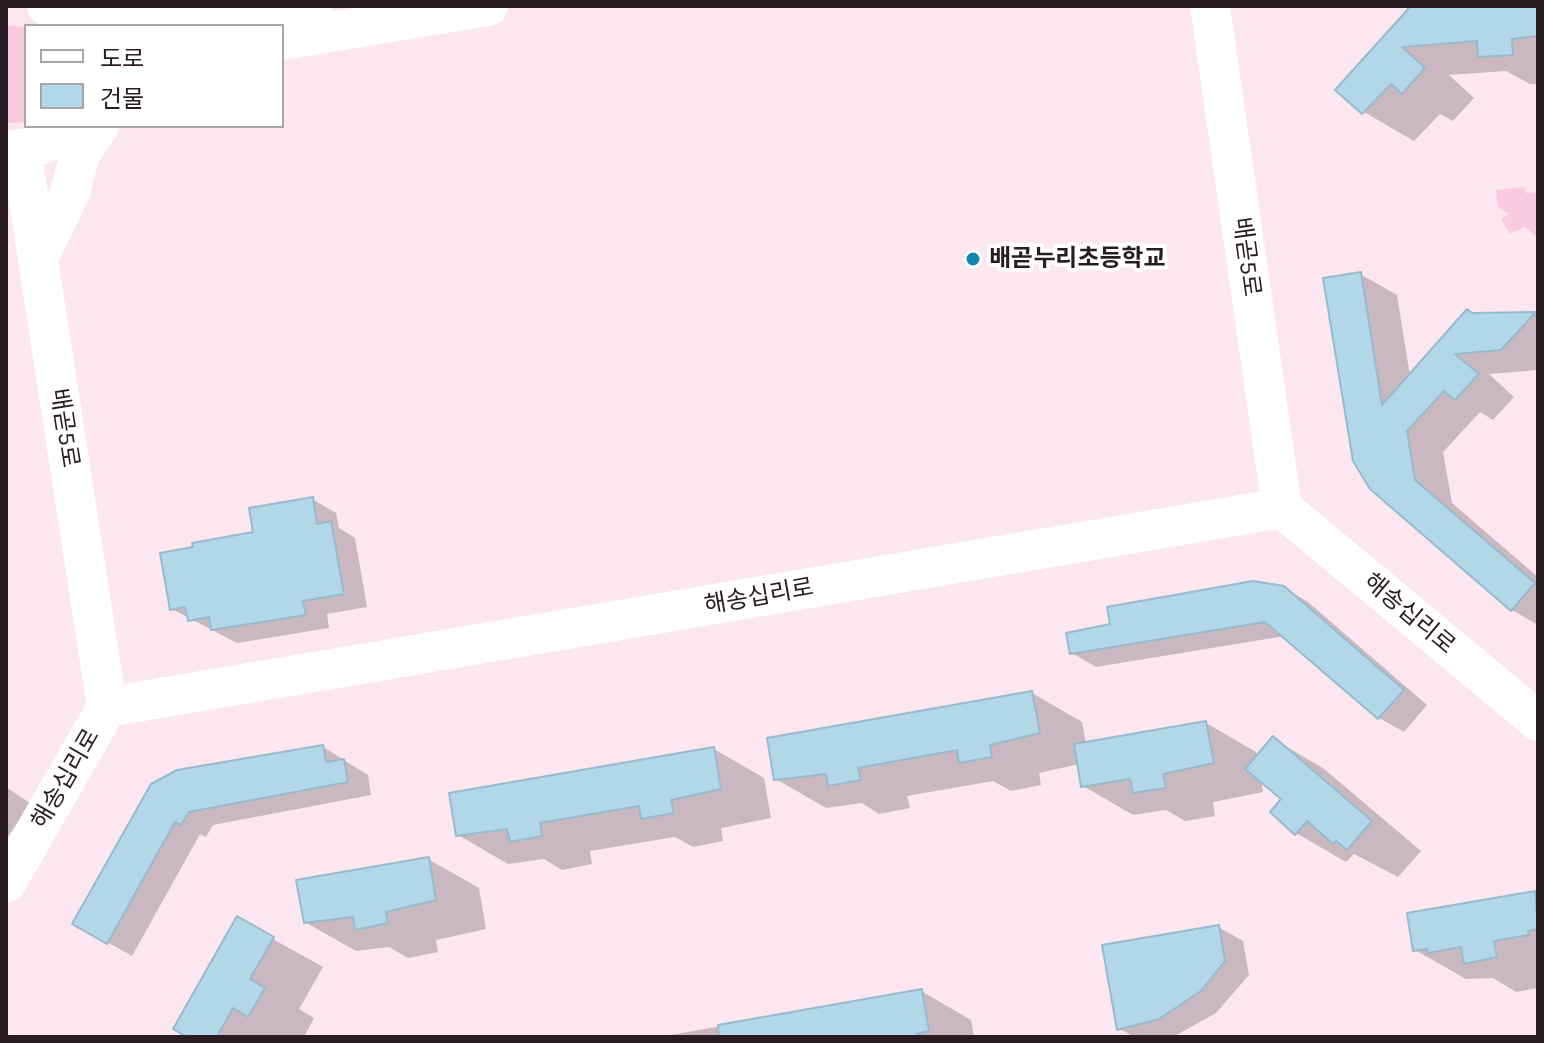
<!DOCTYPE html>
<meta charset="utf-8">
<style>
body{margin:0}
#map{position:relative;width:1544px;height:1043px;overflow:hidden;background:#fce6ef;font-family:Karla,"Noto Sans KR",sans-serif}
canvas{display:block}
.frame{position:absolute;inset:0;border:8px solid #291c22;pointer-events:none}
.legend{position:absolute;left:24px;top:24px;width:260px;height:104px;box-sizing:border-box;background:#fff;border:2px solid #a9a4a7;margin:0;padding:10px 14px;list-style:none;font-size:24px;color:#291c22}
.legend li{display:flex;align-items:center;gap:16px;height:40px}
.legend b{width:40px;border:2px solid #a9a4a7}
</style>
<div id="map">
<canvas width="1544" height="1043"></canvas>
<div class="frame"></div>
<ul class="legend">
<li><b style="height:10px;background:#fff"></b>도로</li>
<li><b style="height:22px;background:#b2d7e8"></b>건물</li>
</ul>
</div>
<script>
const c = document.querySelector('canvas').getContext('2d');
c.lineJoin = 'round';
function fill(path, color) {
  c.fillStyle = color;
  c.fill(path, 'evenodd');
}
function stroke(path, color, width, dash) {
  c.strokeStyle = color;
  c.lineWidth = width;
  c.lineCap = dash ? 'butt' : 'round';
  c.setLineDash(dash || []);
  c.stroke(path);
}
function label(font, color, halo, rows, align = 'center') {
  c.font = font + ' Karla,"Noto Sans KR",sans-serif';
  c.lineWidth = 8;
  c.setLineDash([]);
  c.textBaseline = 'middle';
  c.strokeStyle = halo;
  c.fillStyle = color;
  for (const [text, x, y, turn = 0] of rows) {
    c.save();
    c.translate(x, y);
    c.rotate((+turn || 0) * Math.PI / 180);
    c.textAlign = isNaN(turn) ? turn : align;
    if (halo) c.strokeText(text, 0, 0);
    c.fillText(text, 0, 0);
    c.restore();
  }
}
const green = new Path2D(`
 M 6,25 L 26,27 L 26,122 L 6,123 Z
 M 1525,187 L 1526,193 L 1538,192 L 1538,238 L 1525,227 L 1510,234 L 1501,219 L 1509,214 L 1498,207 L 1496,190 Z`);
const shadow = new Path2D(`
 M 1454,6 L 1538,6 L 1538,84 L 1530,84 L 1506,71 L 1449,75 L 1474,98 L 1453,121 L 1440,114 L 1414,141 L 1364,112 L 1411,9 Z
 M 1360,274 L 1397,295 L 1410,376 L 1474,315 L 1538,314 L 1538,370 L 1489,374 L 1514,397 L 1493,420 L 1480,412 L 1443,452 L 1452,503 L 1538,577 L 1538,625 L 1512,610 L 1371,488 Z
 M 312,499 L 336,513 L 339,528 L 355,538 L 367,607 L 327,614 L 329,628 L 237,643 L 172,609 L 255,534 Z
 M 1283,587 L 1308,602 L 1427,705 L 1404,732 L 1379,718 L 1285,636 L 1096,667 L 1072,653 Z
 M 1032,693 L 1082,722 L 1086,744 L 1206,723 L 1256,752 L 1257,757 L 1273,739 L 1323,768 L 1421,851 L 1398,877 L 1354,854 L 1346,862 L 1296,833 L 1284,799 L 1261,780 L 1263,792 L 1213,802 L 1215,816 L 1185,821 L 1166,810 L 1133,815 L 1083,786 L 1079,764 L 1039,773 L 1041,785 L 1011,791 L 993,781 L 907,796 L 910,808 L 879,814 L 862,803 L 826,808 L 776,779 Z
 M 323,747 L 368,775 L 371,795 L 213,825 L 206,837 L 200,834 L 132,956 L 75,924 L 152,786 Z
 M 714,749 L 764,778 L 771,818 L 721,828 L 723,841 L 693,847 L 675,837 L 590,851 L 592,864 L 562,870 L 544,859 L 508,864 L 458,835 Z
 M 6,787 L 31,804 L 6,839 Z
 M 428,859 L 479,888 L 486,929 L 436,940 L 438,952 L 408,958 L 389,947 L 356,951 L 305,922 Z
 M 1535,893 L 1538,895 L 1538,988 L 1516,992 L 1493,978 L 1466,979 L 1415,950 Z
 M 237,919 L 323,967 L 299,1009 L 314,1018 L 304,1037 L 190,1037 Z
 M 1218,927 L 1243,941 L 1249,975 L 1216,1013 L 1173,1037 L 1134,1037 L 1119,1028 Z
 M 921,991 L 971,1020 L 974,1037 L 659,1037 Z`);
const building = new Path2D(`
 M 1538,6 L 1538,36 L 1512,39 L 1513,55 L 1478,57 L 1477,41 L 1402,47 L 1425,68 L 1402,94 L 1391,84 L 1362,114 L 1335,90 L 1410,7 Z
 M 1361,272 L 1382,405 L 1467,309 L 1472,313 L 1536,312 L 1501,350 L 1455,354 L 1479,374 L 1455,400 L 1444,391 L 1407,431 L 1415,480 L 1535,583 L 1511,611 L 1370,489 L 1353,461 L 1323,278 Z
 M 313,497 L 317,524 L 331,521 L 344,594 L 303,601 L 306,615 L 211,630 L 209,617 L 188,621 L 185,607 L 170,610 L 160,553 L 193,547 L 192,543 L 253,532 L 249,508 Z
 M 1253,581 L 1284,586 L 1404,690 L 1378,719 L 1265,622 L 1070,654 L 1066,633 L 1110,624 L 1107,607 Z
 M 1032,691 L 1040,733 L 990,745 L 992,757 L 959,763 L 957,750 L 858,768 L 861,780 L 828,786 L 826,774 L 774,780 L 767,738 Z
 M 1206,721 L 1214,763 L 1163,774 L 1166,788 L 1133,793 L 1130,779 L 1081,787 L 1074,744 Z
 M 1273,736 L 1372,821 L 1347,850 L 1336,841 L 1333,844 L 1307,821 L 1295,835 L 1270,812 L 1281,799 L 1245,769 Z
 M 323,745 L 326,762 L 344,759 L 348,782 L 189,812 L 181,825 L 175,822 L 107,944 L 72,924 L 151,784 L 177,770 Z
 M 714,747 L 721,789 L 671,800 L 674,813 L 641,819 L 639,806 L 540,823 L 542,836 L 510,842 L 507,829 L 456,836 L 449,793 Z
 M 429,857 L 436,900 L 386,912 L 388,923 L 355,930 L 353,917 L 304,923 L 296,880 Z
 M 1535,891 L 1538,929 L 1528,931 L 1529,935 L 1494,941 L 1497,957 L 1464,964 L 1461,947 L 1428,953 L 1427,949 L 1413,951 L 1407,913 Z
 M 237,916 L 274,937 L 250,979 L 265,988 L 248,1017 L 233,1008 L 217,1037 L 187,1037 L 173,1029 Z
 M 1219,925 L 1225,961 L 1201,991 L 1159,1019 L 1117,1030 L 1102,945 Z
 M 922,989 L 929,1031 L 917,1034 L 918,1037 L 719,1037 L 718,1025 Z`);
const minor = new Path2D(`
 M 47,6 L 72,26
 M 92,6 L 141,19 L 215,26
 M 1210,6 L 1282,508
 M 231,26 L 313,13
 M 282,40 L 488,6
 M 21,149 L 107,707
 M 6,150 C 30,151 51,144 68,126
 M 38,258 L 71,190 L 79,156 L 99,126
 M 6,883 L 107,707 L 1282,508 L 1538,721`);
const markers = [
 [973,259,8,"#1685ac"]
];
const streetNames = [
 ["배곧5로",1246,257,82],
 ["배곧5로",64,428,81],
 ["해송십리로",759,597,-10],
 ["해송십리로",1409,614,40],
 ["해송십리로",66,779,-60]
];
const poiNames = [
 ["배곧누리초등학교",989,259]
];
fill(green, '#facbdf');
fill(shadow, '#0003');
fill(building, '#b2d7e8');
stroke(building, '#97bbcc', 2);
stroke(minor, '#fff', 40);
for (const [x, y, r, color] of markers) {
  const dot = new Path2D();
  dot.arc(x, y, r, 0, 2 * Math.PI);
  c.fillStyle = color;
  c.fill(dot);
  stroke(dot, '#fff', 3);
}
label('24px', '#291c22', '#fff', streetNames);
label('bold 24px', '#291c22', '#fff', poiNames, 'left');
</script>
